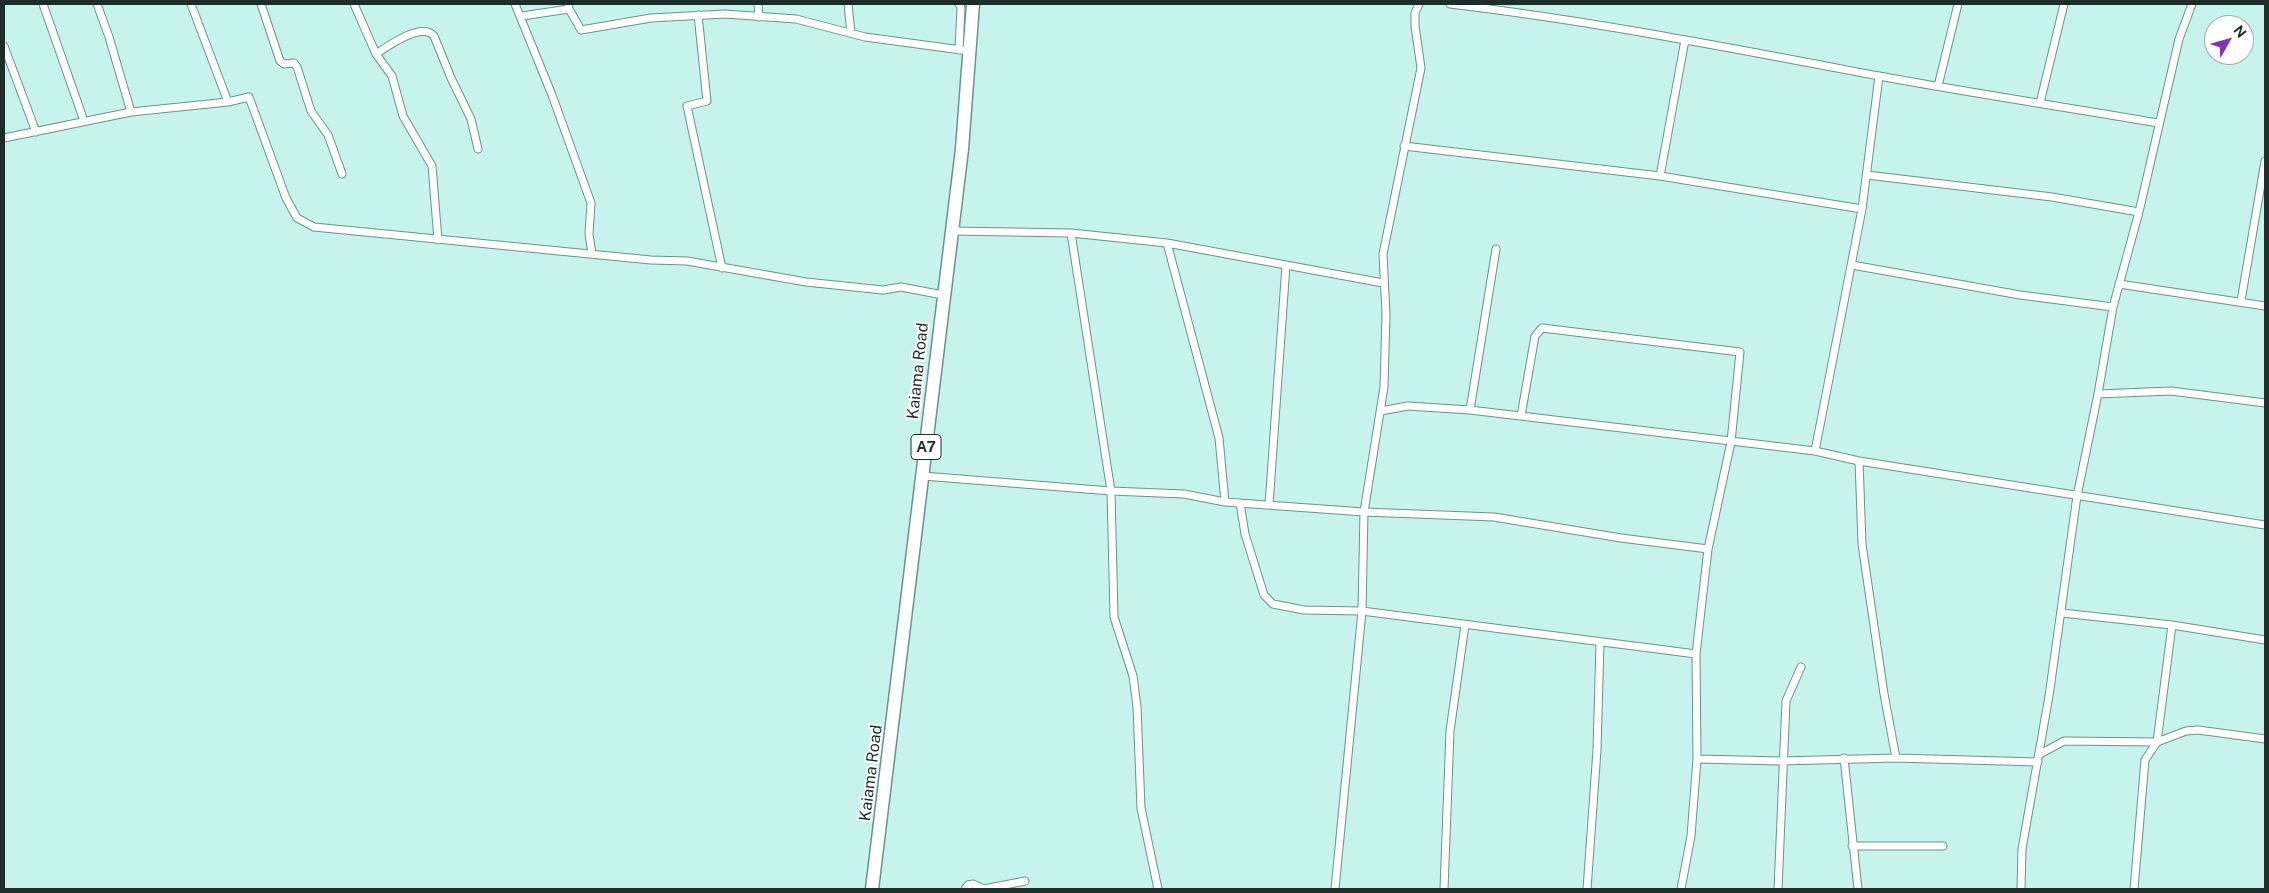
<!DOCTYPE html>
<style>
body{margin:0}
#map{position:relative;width:2269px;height:893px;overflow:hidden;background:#c6f3eb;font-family:"Public Sans",sans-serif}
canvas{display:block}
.frame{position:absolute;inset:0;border:5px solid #1c2d2a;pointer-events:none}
.north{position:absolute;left:2204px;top:15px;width:50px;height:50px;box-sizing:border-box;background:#fff;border:1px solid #a4abaa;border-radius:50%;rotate:52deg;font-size:14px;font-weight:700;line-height:20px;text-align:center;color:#1c2d2a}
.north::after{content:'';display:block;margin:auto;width:18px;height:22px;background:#8336a6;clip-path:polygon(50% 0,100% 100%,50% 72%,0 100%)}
</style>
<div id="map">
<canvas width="2269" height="893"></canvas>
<div class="frame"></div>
<div class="north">N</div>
</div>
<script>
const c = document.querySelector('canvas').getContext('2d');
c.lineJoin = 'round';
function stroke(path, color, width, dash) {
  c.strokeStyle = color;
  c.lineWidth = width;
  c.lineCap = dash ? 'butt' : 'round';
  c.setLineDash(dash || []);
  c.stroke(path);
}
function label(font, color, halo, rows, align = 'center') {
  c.font = font + ' "Public Sans",sans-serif';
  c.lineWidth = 4;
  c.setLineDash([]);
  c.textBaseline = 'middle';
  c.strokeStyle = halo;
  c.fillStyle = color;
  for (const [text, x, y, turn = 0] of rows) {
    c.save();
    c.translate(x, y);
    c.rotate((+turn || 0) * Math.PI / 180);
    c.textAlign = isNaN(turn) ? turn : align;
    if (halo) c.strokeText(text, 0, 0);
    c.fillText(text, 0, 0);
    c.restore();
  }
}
const street = new Path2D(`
 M 43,4 L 84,121
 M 97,4 L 109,37 L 131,112
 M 191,4 L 228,102
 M 261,4 L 280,61 L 284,64 L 294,63 L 297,67 L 311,111 L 328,135 L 342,174
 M 354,4 L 376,54 L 392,76 L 403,116 L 432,166 L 438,240
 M 515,4 L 552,95 L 591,203 L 589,234 L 592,254
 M 758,4 L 759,17
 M 848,4 L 851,33
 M 959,4 L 961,8 L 959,50
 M 1450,4 C 1594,21 1736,49 1879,76 C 1971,93 2065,107 2158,123
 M 569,9 L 581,30 L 651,18 L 725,14 L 796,19 L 865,37 L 969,51
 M 698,15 L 707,101 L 687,106 L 722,268
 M 522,16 L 569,9 L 568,4
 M 4,46 L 36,132
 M 376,54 C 389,45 422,22 434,36 L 451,78 L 471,119 L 478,149
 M 1938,86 L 1958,4
 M 2040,103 L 2064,4
 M 4,138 L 131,112 L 228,102 L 249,97 L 286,198 L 297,218 L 314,227 L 651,260 L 687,261 L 806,282 L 883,290 L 901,287 L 943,295
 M 1404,146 L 1660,176 L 1862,209
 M 1867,175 L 2052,197 L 2139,212
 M 1660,176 L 1685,40
 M 952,231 L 1071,233 L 1167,243 L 1383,283
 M 1071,233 L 1111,491 L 1114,617 L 1133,676 L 1137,707 L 1141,808 L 1158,889
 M 1167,243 L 1219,438 L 1225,502
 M 1852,265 L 2020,295 L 2113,307
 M 2119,284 L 2265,306
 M 2241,301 L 2265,161
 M 2098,394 L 2171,391 L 2265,403
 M 1470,410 L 1496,249
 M 1381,411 L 1408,406 L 1470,410 L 1815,451 L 1859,461 L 2265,525
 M 1521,416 L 1535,336 L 1542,328 L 1740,352 L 1731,442 L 1708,549 L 1696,654 L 1697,759 L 1691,836 L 1681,889
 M 1815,451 L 1862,209 L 1879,76
 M 1859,461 L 1862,544 L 1884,694 L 1896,758
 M 923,476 L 1111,491 L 1184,494 L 1225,502 L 1364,512 L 1494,517 L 1621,538 L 1708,549
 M 1240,503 L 1245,534 L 1264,595 L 1273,604 L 1304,610 L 1362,611 L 1696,654
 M 1269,505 L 1286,265
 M 2062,613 L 2172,625 L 2265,640
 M 2040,754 L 2064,741 L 2157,742 L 2186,731 L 2198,730 L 2265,739
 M 1844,758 L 1858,889
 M 1697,759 L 1781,761 L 1896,758 L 2038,762
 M 1852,846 L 1943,846
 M 965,889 L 968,885 L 973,884 L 984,889 L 1025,881
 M 1335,889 L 1362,611 L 1364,512 L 1384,387 L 1386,314 L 1383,254 L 1421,68 L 1415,26 L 1415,13 L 1419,4
 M 1444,889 L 1450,731 L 1465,625
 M 1587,889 L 1597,750 L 1600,643
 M 1778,889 L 1786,701 L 1801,667
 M 2021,889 L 2022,849 L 2049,696 L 2077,496 L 2098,394 L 2113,307 L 2139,212 L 2179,39 L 2192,4
 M 2134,889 L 2145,760 L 2157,742 L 2172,625`);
const highway = new Path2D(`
 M 872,889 L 962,149 L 973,4`);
const shields = [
 [926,447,30]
];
const shieldNames = [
 ["A7",926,447]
];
const streetNames = [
 ["Kaiama Road",918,371,-84],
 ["Kaiama Road",871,773,-83]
];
stroke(street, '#69938c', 9);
stroke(highway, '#69938c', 15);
stroke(street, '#fff', 7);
stroke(highway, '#fff', 12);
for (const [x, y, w] of shields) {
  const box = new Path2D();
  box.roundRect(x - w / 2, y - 12.5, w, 25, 4);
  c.fillStyle = '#fff';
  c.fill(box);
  stroke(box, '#1c2d2a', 1);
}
label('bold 15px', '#1c2d2a', null, shieldNames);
label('16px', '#1c2d2a', '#fff', streetNames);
</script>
